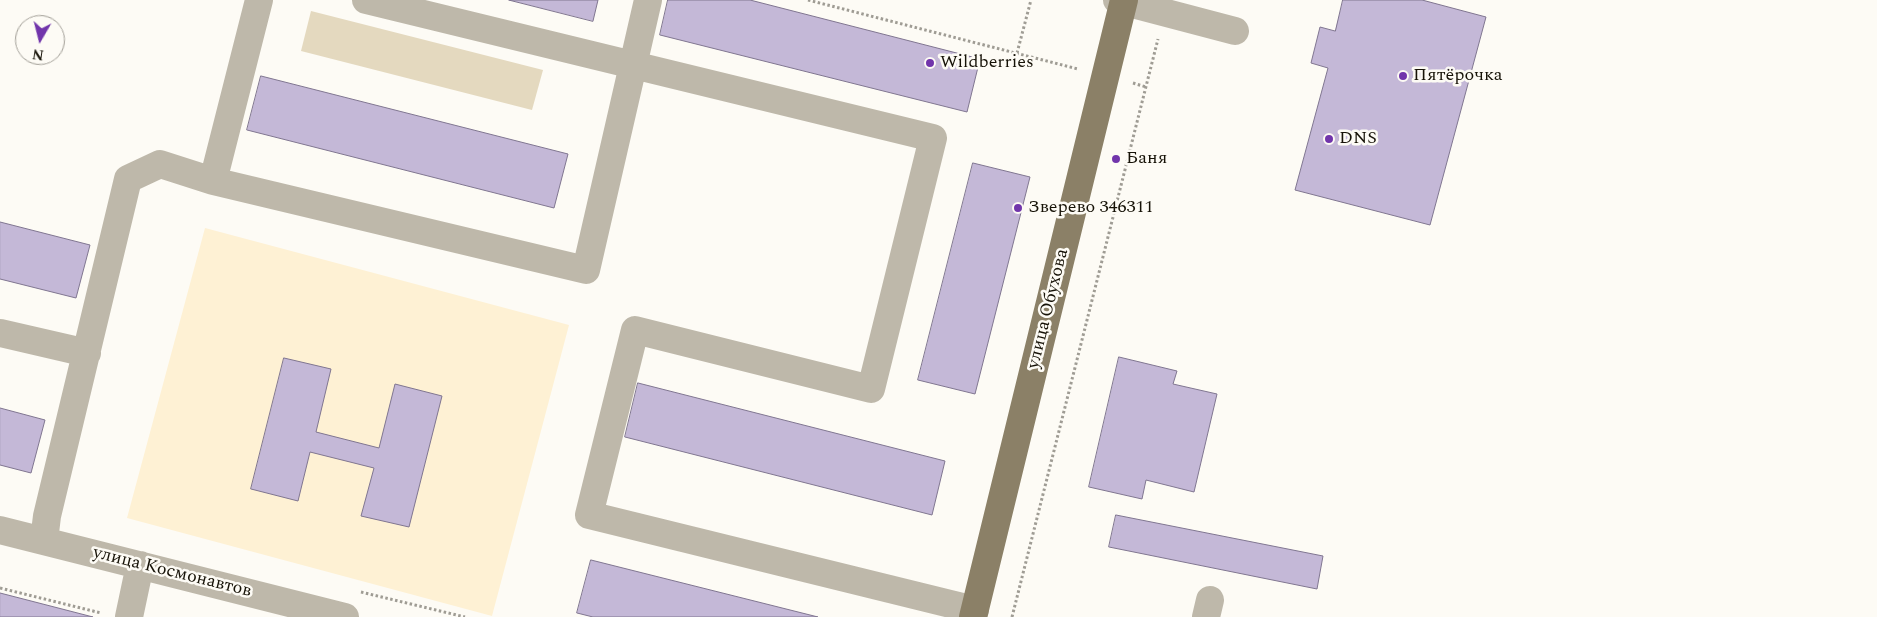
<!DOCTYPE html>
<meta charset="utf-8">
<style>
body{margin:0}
#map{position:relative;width:1877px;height:617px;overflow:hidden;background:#fdfbf5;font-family:Spectral,serif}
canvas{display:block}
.north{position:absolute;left:15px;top:15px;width:50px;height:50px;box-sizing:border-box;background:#fdfbf5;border:1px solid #a19e96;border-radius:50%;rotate:188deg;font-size:14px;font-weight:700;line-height:20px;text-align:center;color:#161207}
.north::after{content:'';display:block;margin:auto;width:18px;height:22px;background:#7135ab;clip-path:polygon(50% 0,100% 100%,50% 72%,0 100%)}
</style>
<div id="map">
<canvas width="1877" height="617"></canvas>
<div class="north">N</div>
</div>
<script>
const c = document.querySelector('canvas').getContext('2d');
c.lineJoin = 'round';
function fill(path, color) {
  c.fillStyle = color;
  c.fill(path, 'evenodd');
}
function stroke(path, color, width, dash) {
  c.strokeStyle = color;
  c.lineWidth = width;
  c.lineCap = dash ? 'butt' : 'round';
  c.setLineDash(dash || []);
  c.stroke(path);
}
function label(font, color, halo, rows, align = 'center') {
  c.font = font + ' Spectral,serif';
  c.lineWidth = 5;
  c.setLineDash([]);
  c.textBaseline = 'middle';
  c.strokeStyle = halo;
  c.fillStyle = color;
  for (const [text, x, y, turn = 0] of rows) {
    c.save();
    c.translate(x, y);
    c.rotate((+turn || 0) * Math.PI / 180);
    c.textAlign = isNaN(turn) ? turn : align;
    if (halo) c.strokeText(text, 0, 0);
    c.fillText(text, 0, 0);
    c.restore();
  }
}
const built = new Path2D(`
 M 205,228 L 569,325 L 492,616 L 127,518 Z`);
const green = new Path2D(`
 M 311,11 L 543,70 L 532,110 L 301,51 Z`);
const building = new Path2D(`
 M 509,0 L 598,0 L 593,21 Z
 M 668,0 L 750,0 L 980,59 L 967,112 L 660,35 Z
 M 1343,0 L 1422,0 L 1486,17 L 1430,225 L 1295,190 L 1328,68 L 1311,63 L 1320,27 L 1335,31 Z
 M 261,76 L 568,154 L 554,208 L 247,130 Z
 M 973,163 L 1030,177 L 975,394 L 918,380 Z
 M 0,222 L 90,245 L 76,298 L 0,279 Z
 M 1119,357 L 1177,371 L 1173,384 L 1217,394 L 1194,492 L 1146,480 L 1142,499 L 1089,487 Z
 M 284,358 L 331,369 L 316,432 L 379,448 L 395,384 L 442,396 L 409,527 L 361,516 L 374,468 L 310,452 L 298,501 L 251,489 Z
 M 638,383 L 945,461 L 932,515 L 625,437 Z
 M 0,408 L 45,420 L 31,473 L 0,465 Z
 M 1116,515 L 1323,556 L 1317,589 L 1109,547 Z
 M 591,560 L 818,617 L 593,617 L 577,613 Z
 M 0,593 L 93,617 L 0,617 Z`);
const path = new Path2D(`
 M 808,0 L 1078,69
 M 1017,53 L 1031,0
 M 1133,83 L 1146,87
 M 0,588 L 101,613
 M 361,592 L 465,617
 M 1012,617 L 1158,39`);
const minor = new Path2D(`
 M 366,0 L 933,138 L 871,389 L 635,330 L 589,515 L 975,610
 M 1117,0 L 1235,31
 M 213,181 L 586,270 L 648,0
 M 0,333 L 87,353
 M 0,530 L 345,617
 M 44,541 L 47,516 L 128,179 L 160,164 L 213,181 L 259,0
 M 129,617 L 140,565
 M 1206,617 L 1210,600`);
const major = new Path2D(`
 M 973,617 L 1124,0`);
const markers = [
 [930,63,5,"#7135ab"],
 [1403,76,5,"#7135ab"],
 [1329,139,5,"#7135ab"],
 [1116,159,5,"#7135ab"],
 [1018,208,5,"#7135ab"]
];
const poiNames = [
 ["Wildberries",940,63],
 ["Пятёрочка",1413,76],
 ["DNS",1339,139],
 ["Баня",1126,159],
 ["Зверево 346311",1028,208]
];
const streetNames = [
 ["улица Обухова",1049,309,-76],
 ["улица Космонавтов",172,573,14]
];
fill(built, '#fef1d4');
fill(green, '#e4d9bf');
fill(building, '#c4b8d7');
stroke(building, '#807690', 1);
stroke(path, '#9f9c94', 3, [2.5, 2.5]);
stroke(minor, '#beb8aa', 28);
stroke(major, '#8b8067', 28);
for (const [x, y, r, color] of markers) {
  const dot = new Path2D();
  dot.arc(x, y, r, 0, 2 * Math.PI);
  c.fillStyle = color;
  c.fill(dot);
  stroke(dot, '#fdfbf5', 2);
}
label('18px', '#161207', '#fdfbf5', poiNames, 'left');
label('18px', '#161207', '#fdfbf5', streetNames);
</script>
